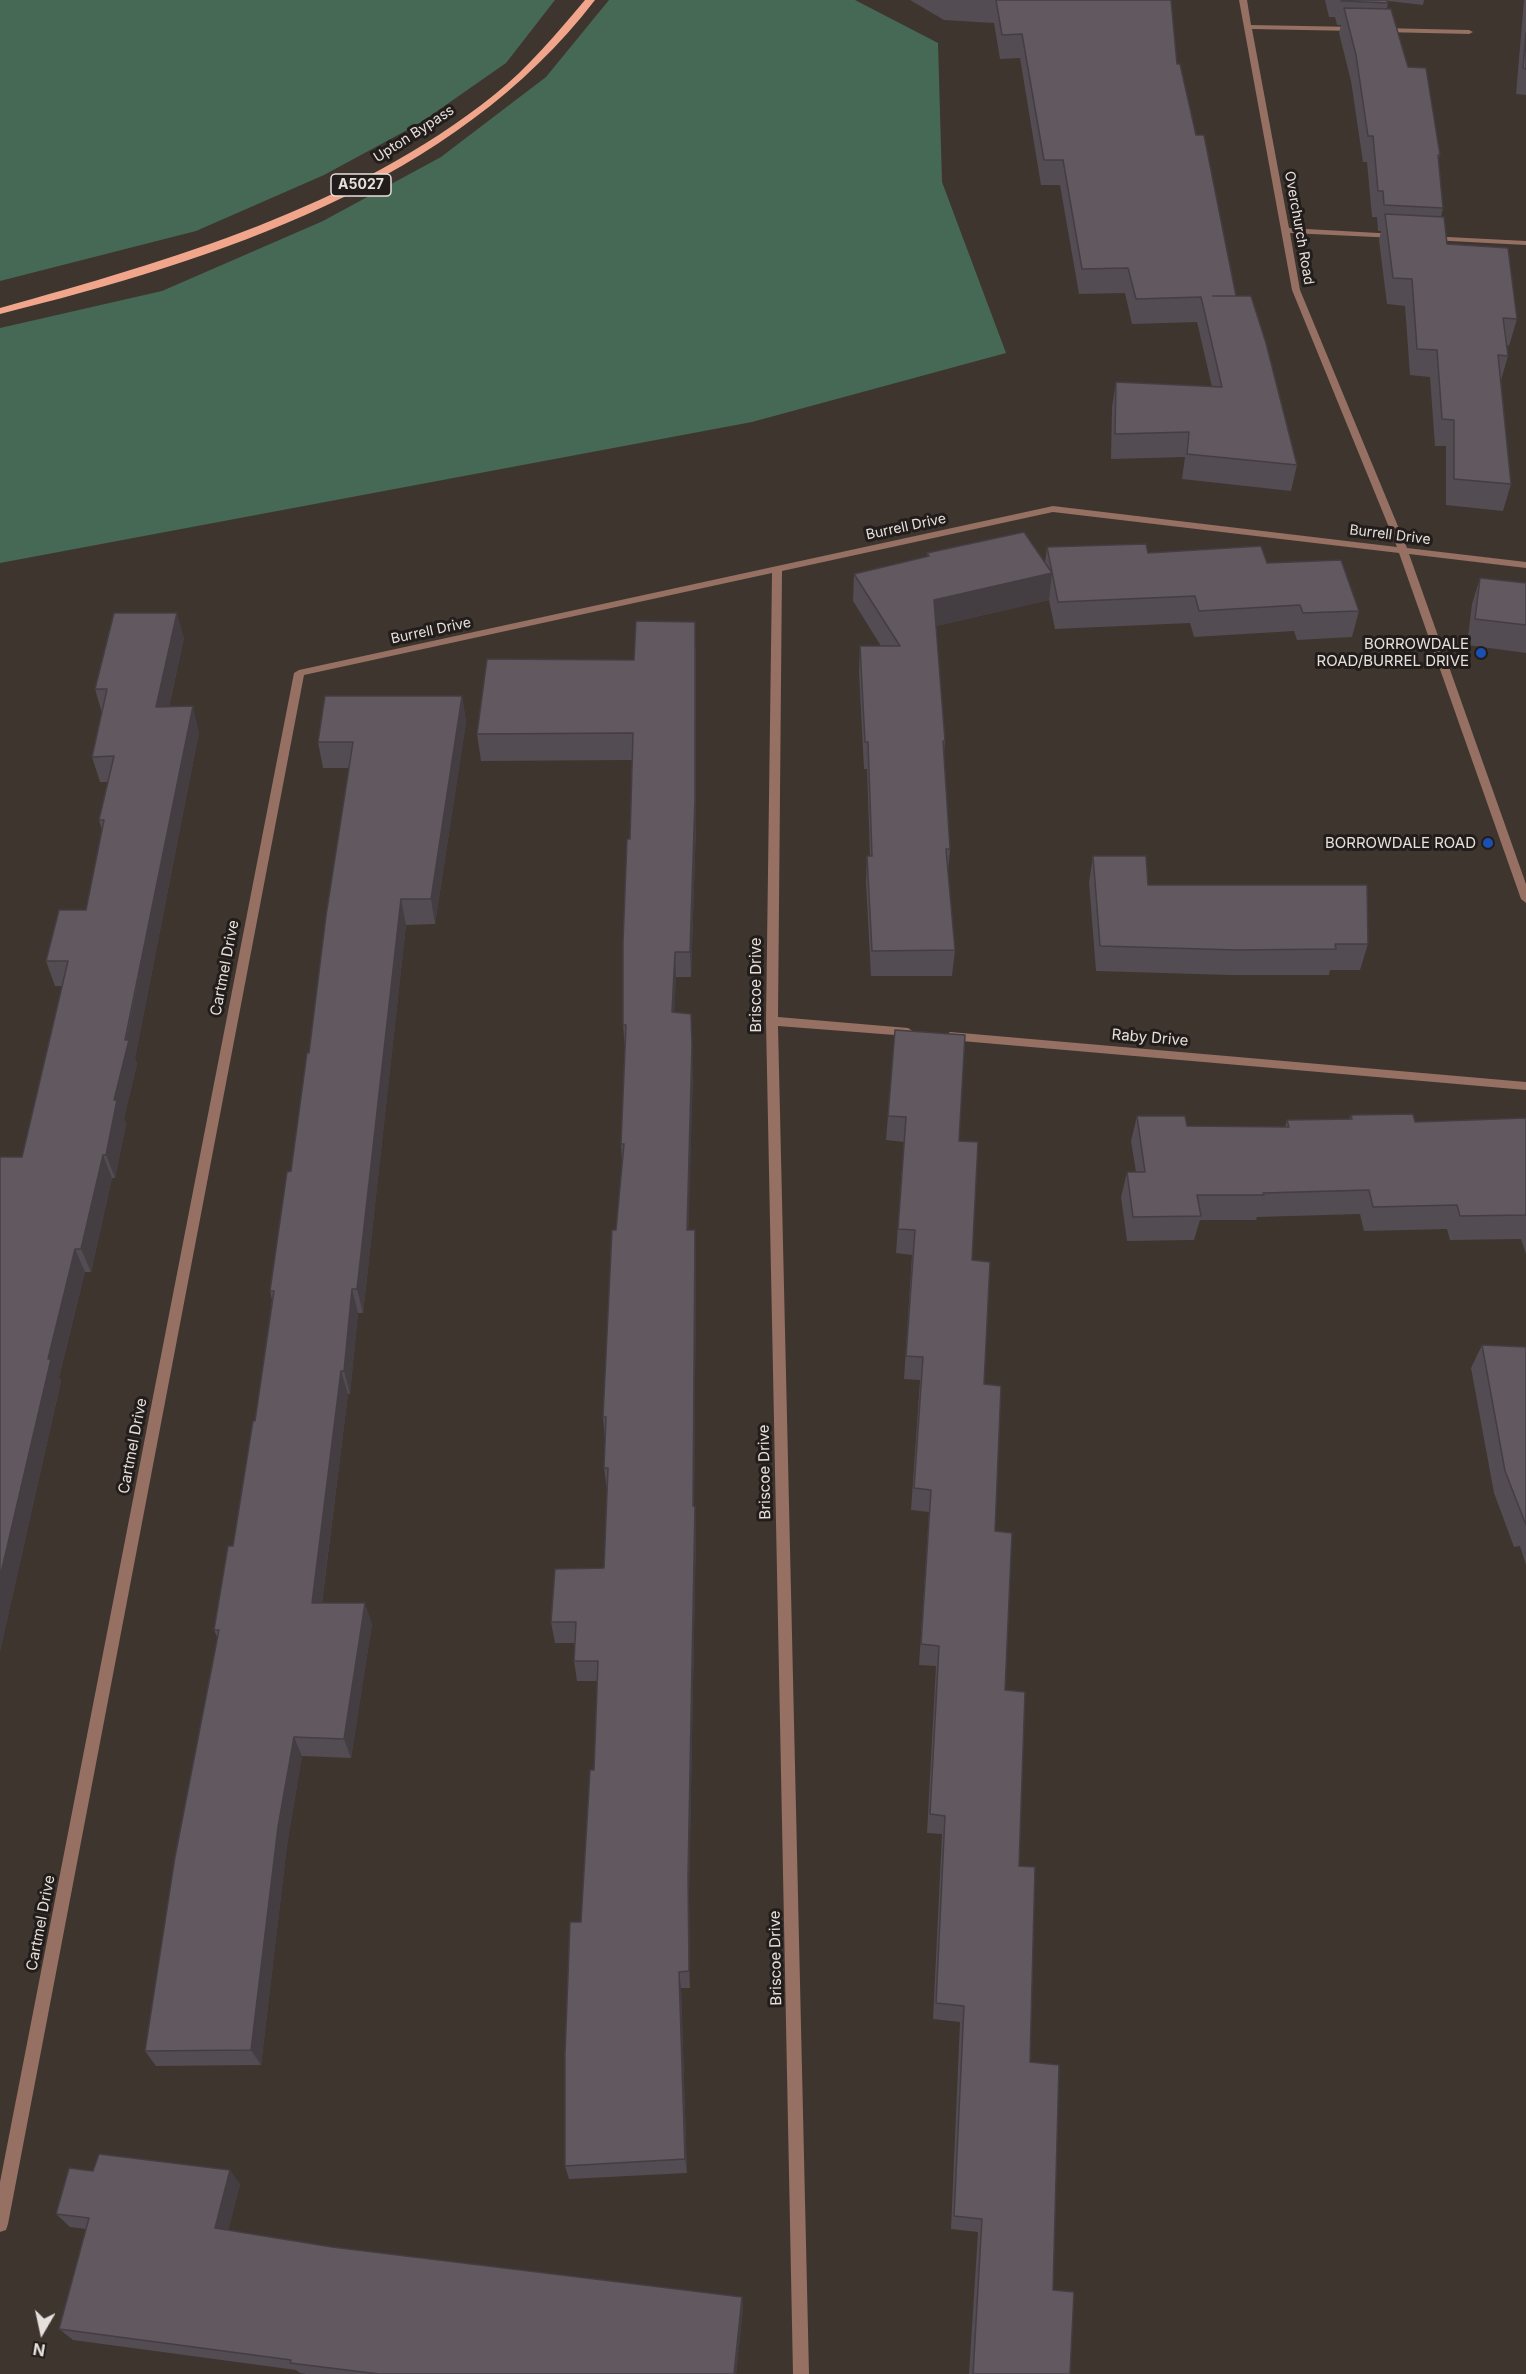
<!DOCTYPE html>
<style>
body{margin:0}
#map{position:relative;width:1526px;height:2374px;overflow:hidden;background:#3e352f;font-family:Inter,sans-serif}
canvas{display:block}
.north{position:absolute;left:12px;top:2302px;width:60px;height:60px;-webkit-text-stroke:4px #221d1b;paint-order:stroke;rotate:189deg;font-size:16px;font-weight:700;line-height:24px;text-align:center;color:#e6e0dc}
.north::after{content:'';display:block;margin:auto;width:21px;height:27px;background:#e6e0dc;clip-path:polygon(50% 0,100% 100%,50% 72%,0 100%)}
</style>
<div id="map">
<canvas width="1526" height="2374"></canvas>
<div class="north">N</div>
</div>
<script>
const c = document.querySelector('canvas').getContext('2d');
c.lineJoin = 'round';
function fill(path, color) {
  c.fillStyle = color;
  c.fill(path, 'evenodd');
}
function stroke(path, color, width, dash) {
  c.strokeStyle = color;
  c.lineWidth = width;
  c.lineCap = dash ? 'butt' : 'round';
  c.setLineDash(dash || []);
  c.stroke(path);
}
function label(font, color, halo, rows, align = 'center') {
  c.font = font + ' Inter,sans-serif';
  c.lineWidth = 6;
  c.setLineDash([]);
  c.textBaseline = 'middle';
  c.strokeStyle = halo;
  c.fillStyle = color;
  for (const [text, x, y, turn = 0] of rows) {
    c.save();
    c.translate(x, y);
    c.rotate((+turn || 0) * Math.PI / 180);
    c.textAlign = isNaN(turn) ? turn : align;
    if (halo) c.strokeText(text, 0, 0);
    c.fillText(text, 0, 0);
    c.restore();
  }
}
const green = new Path2D(`
 M 0,0 L 555,0 L 506,63 L 420,123 L 324,175 L 196,231 L 0,281 Z
 M 609,0 L 855,0 L 938,43 L 942,182 L 1006,353 L 752,422 L 0,563 L 0,328 L 162,291 L 323,221 L 441,157 L 546,77 Z`);
const street = new Path2D(`
 M 1239,0 L 1247,0 L 1251,25 L 1356,27 L 1360,29 L 1356,31 L 1252,29 L 1289,228 L 1396,234 L 1400,236 L 1396,238 L 1290,233 L 1300,290 L 1407,548 L 1526,562 L 1526,568 L 1409,554 L 1526,884 L 1526,903 L 1521,899 L 1399,553 L 1053,512 L 782,571 L 778,1017 L 908,1028 L 914,1032 L 908,1036 L 778,1026 L 809,2374 L 793,2374 L 766,1021 L 772,573 L 304,675 L 8,2224 L 6,2230 L 0,2232 L 0,2182 L 294,673 L 299,670 L 1053,506 L 1397,547 L 1292,290 Z
 M 1380,28 L 1469,30 L 1473,32 L 1469,34 L 1383,32 L 1380,32 Z
 M 1428,236 L 1526,241 L 1526,245 L 1431,240 L 1428,240 Z
 M 950,1032 L 1526,1082 L 1526,1090 L 950,1040 L 944,1036 Z`);
const primary = new Path2D(`
 M 585,0 L 595,0 C 454,184 216,260 0,314 L 0,308 C 172,260 352,208 494,95 C 528,68 557,33 585,0 Z`);
const wall = new Path2D(`
 M 910,0 L 1169,0 L 1177,64 L 1196,135 L 1236,296 L 1297,465 L 1291,491 L 1182,479 L 1185,457 L 1111,459 L 1112,407 L 1116,382 L 1212,387 L 1197,322 L 1132,324 L 1125,293 L 1079,294 L 1060,185 L 1041,185 L 1020,58 L 1000,59 L 994,23 L 944,20 Z
 M 1325,0 L 1424,0 L 1423,5 L 1388,1 L 1387,9 L 1440,155 L 1438,161 L 1443,208 L 1441,217 L 1447,244 L 1517,319 L 1509,346 L 1507,345 L 1508,356 L 1501,380 L 1511,484 L 1503,511 L 1446,505 L 1446,446 L 1435,446 L 1430,377 L 1410,375 L 1405,306 L 1387,304 L 1379,240 L 1381,231 L 1378,231 L 1377,217 L 1372,217 L 1367,162 L 1363,162 L 1351,81 L 1339,33 L 1341,25 L 1337,25 L 1335,17 L 1329,17 Z
 M 1524,0 L 1526,0 L 1526,95 L 1516,94 Z
 M 1047,547 L 1148,553 L 1267,563 L 1359,611 L 1352,637 L 1297,640 L 1294,631 L 1194,637 L 1190,623 L 1055,629 L 1049,600 L 936,626 L 945,741 L 944,754 L 950,849 L 948,872 L 955,950 L 952,976 L 871,976 L 866,882 L 867,856 L 870,856 L 867,769 L 864,769 L 859,672 L 860,646 L 881,646 L 853,601 L 854,574 L 927,557 L 927,553 L 1045,563 Z
 M 1480,578 L 1526,583 L 1526,653 L 1467,645 L 1472,604 Z
 M 184,638 L 169,707 L 199,732 L 135,1058 L 137,1064 L 124,1118 L 126,1124 L 115,1178 L 112,1178 L 91,1272 L 85,1272 L 59,1377 L 61,1381 L 0,1651 L 22,1157 L 62,986 L 55,986 L 46,961 L 86,910 L 102,830 L 99,820 L 108,782 L 100,782 L 92,757 L 102,713 L 95,689 Z
 M 696,648 L 696,825 L 691,977 L 676,977 L 674,1012 L 693,1071 L 688,1230 L 696,1255 L 694,1506 L 696,1528 L 689,1894 L 690,1988 L 681,1988 L 687,2173 L 569,2179 L 565,2166 L 581,1922 L 594,1770 L 597,1681 L 577,1681 L 574,1661 L 575,1643 L 555,1643 L 551,1622 L 604,1568 L 607,1490 L 604,1468 L 605,1440 L 603,1417 L 616,1230 L 622,1163 L 621,1144 L 625,1048 L 623,1025 L 630,839 L 632,760 L 481,761 L 477,734 L 634,660 Z
 M 462,696 L 466,722 L 435,924 L 406,925 L 363,1313 L 358,1313 L 350,1394 L 348,1394 L 322,1603 L 372,1624 L 351,1758 L 302,1756 L 287,1845 L 261,2065 L 156,2066 L 145,2051 L 218,1639 L 214,1630 L 233,1546 L 255,1421 L 272,1300 L 270,1291 L 291,1171 L 309,1053 L 349,768 L 323,768 L 318,742 Z
 M 1093,856 L 1148,885 L 1368,944 L 1360,970 L 1330,970 L 1329,975 L 1230,975 L 1096,971 L 1089,882 Z
 M 895,1030 L 959,1141 L 972,1260 L 984,1384 L 995,1531 L 1005,1690 L 1019,1866 L 1030,2062 L 1053,2290 L 1070,2374 L 969,2374 L 978,2232 L 951,2229 L 960,2022 L 933,2019 L 942,1834 L 927,1833 L 936,1666 L 919,1665 L 929,1512 L 911,1510 L 920,1380 L 904,1379 L 912,1255 L 896,1253 L 904,1142 L 886,1140 Z
 M 1351,1115 L 1415,1122 L 1526,1118 L 1526,1254 L 1521,1239 L 1450,1240 L 1447,1229 L 1364,1231 L 1360,1214 L 1257,1217 L 1256,1220 L 1200,1220 L 1194,1240 L 1127,1241 L 1121,1197 L 1127,1172 L 1136,1172 L 1131,1141 L 1137,1116 L 1187,1126 L 1285,1127 L 1287,1120 L 1349,1119 Z
 M 1482,1345 L 1526,1347 L 1526,1565 L 1520,1546 L 1514,1547 L 1494,1493 L 1471,1368 Z
 M 93,2171 L 240,2184 L 228,2231 L 332,2247 L 742,2297 L 743,2308 L 736,2374 L 306,2374 L 300,2373 L 296,2370 L 73,2340 L 59,2329 L 86,2229 L 70,2227 L 56,2214 Z`);
const shadedWall = new Path2D(`
 M 1052,573 L 1049,600 L 932,627 L 934,600 Z
 M 177,613 L 184,638 L 163,733 L 156,707 Z
 M 695,622 L 696,825 L 691,977 L 690,952 Z
 M 462,696 L 466,722 L 435,924 L 431,899 Z
 M 193,706 L 199,732 L 135,1058 L 137,1064 L 124,1118 L 126,1124 L 115,1178 L 106,1155 L 114,1100 Z
 M 401,899 L 406,925 L 363,1313 L 357,1289 Z
 M 675,952 L 676,977 L 673,1038 L 672,1012 Z
 M 691,1014 L 693,1071 L 688,1254 L 687,1230 Z
 M 103,1155 L 112,1178 L 91,1272 L 81,1249 Z
 M 695,1230 L 696,1255 L 694,1528 L 693,1506 Z
 M 75,1249 L 85,1272 L 59,1377 L 61,1381 L 0,1651 L 0,1577 L 48,1359 Z
 M 352,1289 L 358,1313 L 350,1394 L 344,1371 Z
 M 341,1371 L 348,1394 L 319,1624 L 312,1603 Z
 M 695,1506 L 696,1528 L 689,1894 L 690,1988 L 689,1971 L 688,1877 Z
 M 365,1603 L 372,1624 L 351,1758 L 344,1739 Z
 M 294,1737 L 302,1756 L 287,1845 L 261,2065 L 251,2050 L 278,1827 Z
 M 679,1972 L 681,1988 L 687,2173 L 685,2159 Z
 M 230,2170 L 240,2184 L 226,2241 L 215,2228 Z
 M 742,2297 L 743,2308 L 736,2374 L 734,2374 Z`);
const building = new Path2D(`
 M 996,0 L 1171,0 L 1177,64 L 1180,64 L 1196,135 L 1204,135 L 1236,296 L 1213,296 L 1251,296 L 1266,343 L 1297,465 L 1187,454 L 1189,432 L 1115,434 L 1116,382 L 1222,387 L 1201,297 L 1136,299 L 1128,268 L 1082,269 L 1063,160 L 1044,160 L 1022,34 L 1002,35 Z
 M 1341,0 L 1387,0 L 1388,3 L 1341,1 Z
 M 1344,8 L 1391,9 L 1408,67 L 1426,68 L 1440,155 L 1438,155 L 1443,208 L 1384,205 L 1383,191 L 1378,191 L 1373,136 L 1368,136 L 1356,55 Z
 M 1526,33 L 1526,69 L 1523,68 Z
 M 1385,214 L 1444,217 L 1447,244 L 1508,248 L 1517,319 L 1503,318 L 1508,356 L 1498,355 L 1511,484 L 1454,479 L 1454,420 L 1442,419 L 1437,350 L 1417,349 L 1412,279 L 1393,278 Z
 M 1024,532 L 1052,573 L 934,600 L 945,741 L 943,741 L 950,849 L 946,849 L 955,950 L 872,951 L 867,856 L 872,856 L 868,742 L 865,742 L 860,646 L 900,646 L 854,574 L 929,556 L 927,553 Z
 M 1146,544 L 1148,553 L 1261,546 L 1267,563 L 1341,560 L 1359,611 L 1303,613 L 1300,605 L 1199,611 L 1195,596 L 1058,602 L 1047,547 Z
 M 1480,578 L 1526,583 L 1526,625 L 1475,619 Z
 M 114,613 L 177,613 L 156,707 L 193,706 L 125,1040 L 129,1040 L 114,1100 L 117,1100 L 106,1155 L 103,1155 L 81,1249 L 75,1249 L 48,1359 L 51,1359 L 0,1577 L 0,1157 L 22,1157 L 68,961 L 46,961 L 59,910 L 86,910 L 104,820 L 99,820 L 114,756 L 92,757 L 107,689 L 95,689 Z
 M 636,621 L 695,622 L 695,799 L 690,952 L 675,952 L 672,1012 L 691,1014 L 692,1046 L 687,1230 L 695,1230 L 693,1506 L 695,1506 L 688,1877 L 689,1971 L 679,1972 L 685,2159 L 565,2166 L 565,2054 L 570,1922 L 581,1922 L 590,1770 L 594,1770 L 598,1661 L 574,1661 L 576,1622 L 551,1622 L 555,1569 L 604,1568 L 608,1468 L 604,1468 L 606,1417 L 603,1417 L 612,1230 L 616,1230 L 624,1144 L 621,1144 L 626,1025 L 623,1025 L 623,943 L 627,839 L 630,839 L 633,733 L 477,734 L 487,659 L 634,660 Z
 M 325,696 L 462,696 L 431,899 L 401,899 L 357,1289 L 352,1289 L 344,1371 L 341,1371 L 312,1603 L 365,1603 L 344,1739 L 294,1737 L 278,1827 L 251,2050 L 145,2051 L 175,1857 L 219,1630 L 214,1630 L 228,1546 L 233,1546 L 253,1421 L 255,1421 L 274,1291 L 270,1291 L 287,1172 L 291,1171 L 307,1053 L 309,1053 L 326,916 L 353,742 L 318,742 Z
 M 1093,856 L 1146,856 L 1148,885 L 1367,885 L 1368,944 L 1335,944 L 1336,949 L 1237,950 L 1100,946 Z
 M 895,1030 L 965,1035 L 959,1141 L 978,1142 L 972,1260 L 990,1262 L 984,1384 L 1001,1386 L 995,1531 L 1012,1533 L 1005,1690 L 1025,1692 L 1019,1866 L 1035,1867 L 1030,2062 L 1059,2065 L 1053,2290 L 1074,2292 L 1070,2374 L 973,2374 L 982,2219 L 954,2216 L 964,2006 L 936,2003 L 945,1816 L 930,1814 L 939,1646 L 921,1644 L 931,1490 L 914,1488 L 923,1357 L 906,1356 L 915,1230 L 898,1229 L 906,1117 L 888,1116 Z
 M 1413,1114 L 1415,1122 L 1526,1118 L 1526,1215 L 1460,1216 L 1457,1205 L 1373,1207 L 1369,1190 L 1263,1193 L 1264,1195 L 1197,1195 L 1201,1216 L 1133,1217 L 1127,1172 L 1145,1172 L 1137,1116 L 1185,1116 L 1187,1126 L 1289,1127 L 1287,1120 L 1352,1119 L 1351,1115 Z
 M 1482,1345 L 1526,1347 L 1526,1525 L 1505,1471 Z
 M 99,2154 L 230,2170 L 215,2228 L 332,2247 L 742,2297 L 734,2374 L 379,2374 L 290,2363 L 291,2360 L 59,2329 L 89,2218 L 56,2214 L 69,2168 L 93,2171 Z`);
const markers = [
 [1481,653,6,"#1a4fb4"],
 [1488,843,6,"#1a4fb4"]
];
const farStreetnames = [
 ["Upton Bypass",414,134,-33],
 ["Overchurch Road",1299,228,80],
 ["Burrell Drive",906,527,-12],
 ["Burrell Drive",1390,535,7],
 ["Burrell Drive",431,631,-12]
];
const shields = [
 [361,185,60]
];
const shieldNames = [
 ["A5027",361,185]
];
const poiNames = [
 ["BORROWDALE",1469,644],
 ["ROAD/BURREL DRIVE",1469,661],
 ["BORROWDALE ROAD",1476,843]
];
const streetNames = [
 ["Cartmel Drive",225,968,-79],
 ["Briscoe Drive",756,985,-90],
 ["Raby Drive",1150,1038,5],
 ["Cartmel Drive",133,1446,-79],
 ["Briscoe Drive",765,1472,-91],
 ["Cartmel Drive",41,1923,-79],
 ["Briscoe Drive",776,1958,-91]
];
fill(green, '#466955');
fill(street, '#957063');
fill(primary, '#f1a68c');
fill(wall, '#534c53');
fill(shadedWall, '#443e43');
fill(building, '#615860');
stroke(building, '#443e43', 1.5);
for (const [x, y, r, color] of markers) {
  const dot = new Path2D();
  dot.arc(x, y, r, 0, 2 * Math.PI);
  c.fillStyle = color;
  c.fill(dot);
  stroke(dot, '#221d1b', 2);
}
label('14px', '#e6e0dc', '#221d1b', farStreetnames);
for (const [x, y, w] of shields) {
  const box = new Path2D();
  box.roundRect(x - w / 2, y - 11, w, 22, 4.5);
  c.fillStyle = '#221d1b';
  c.fill(box);
  stroke(box, '#e6e0dc', 1.5);
}
label('bold 14px', '#e6e0dc', null, shieldNames);
label('15px', '#e6e0dc', '#221d1b', poiNames, 'right');
label('15px', '#e6e0dc', '#221d1b', streetNames);
</script>
